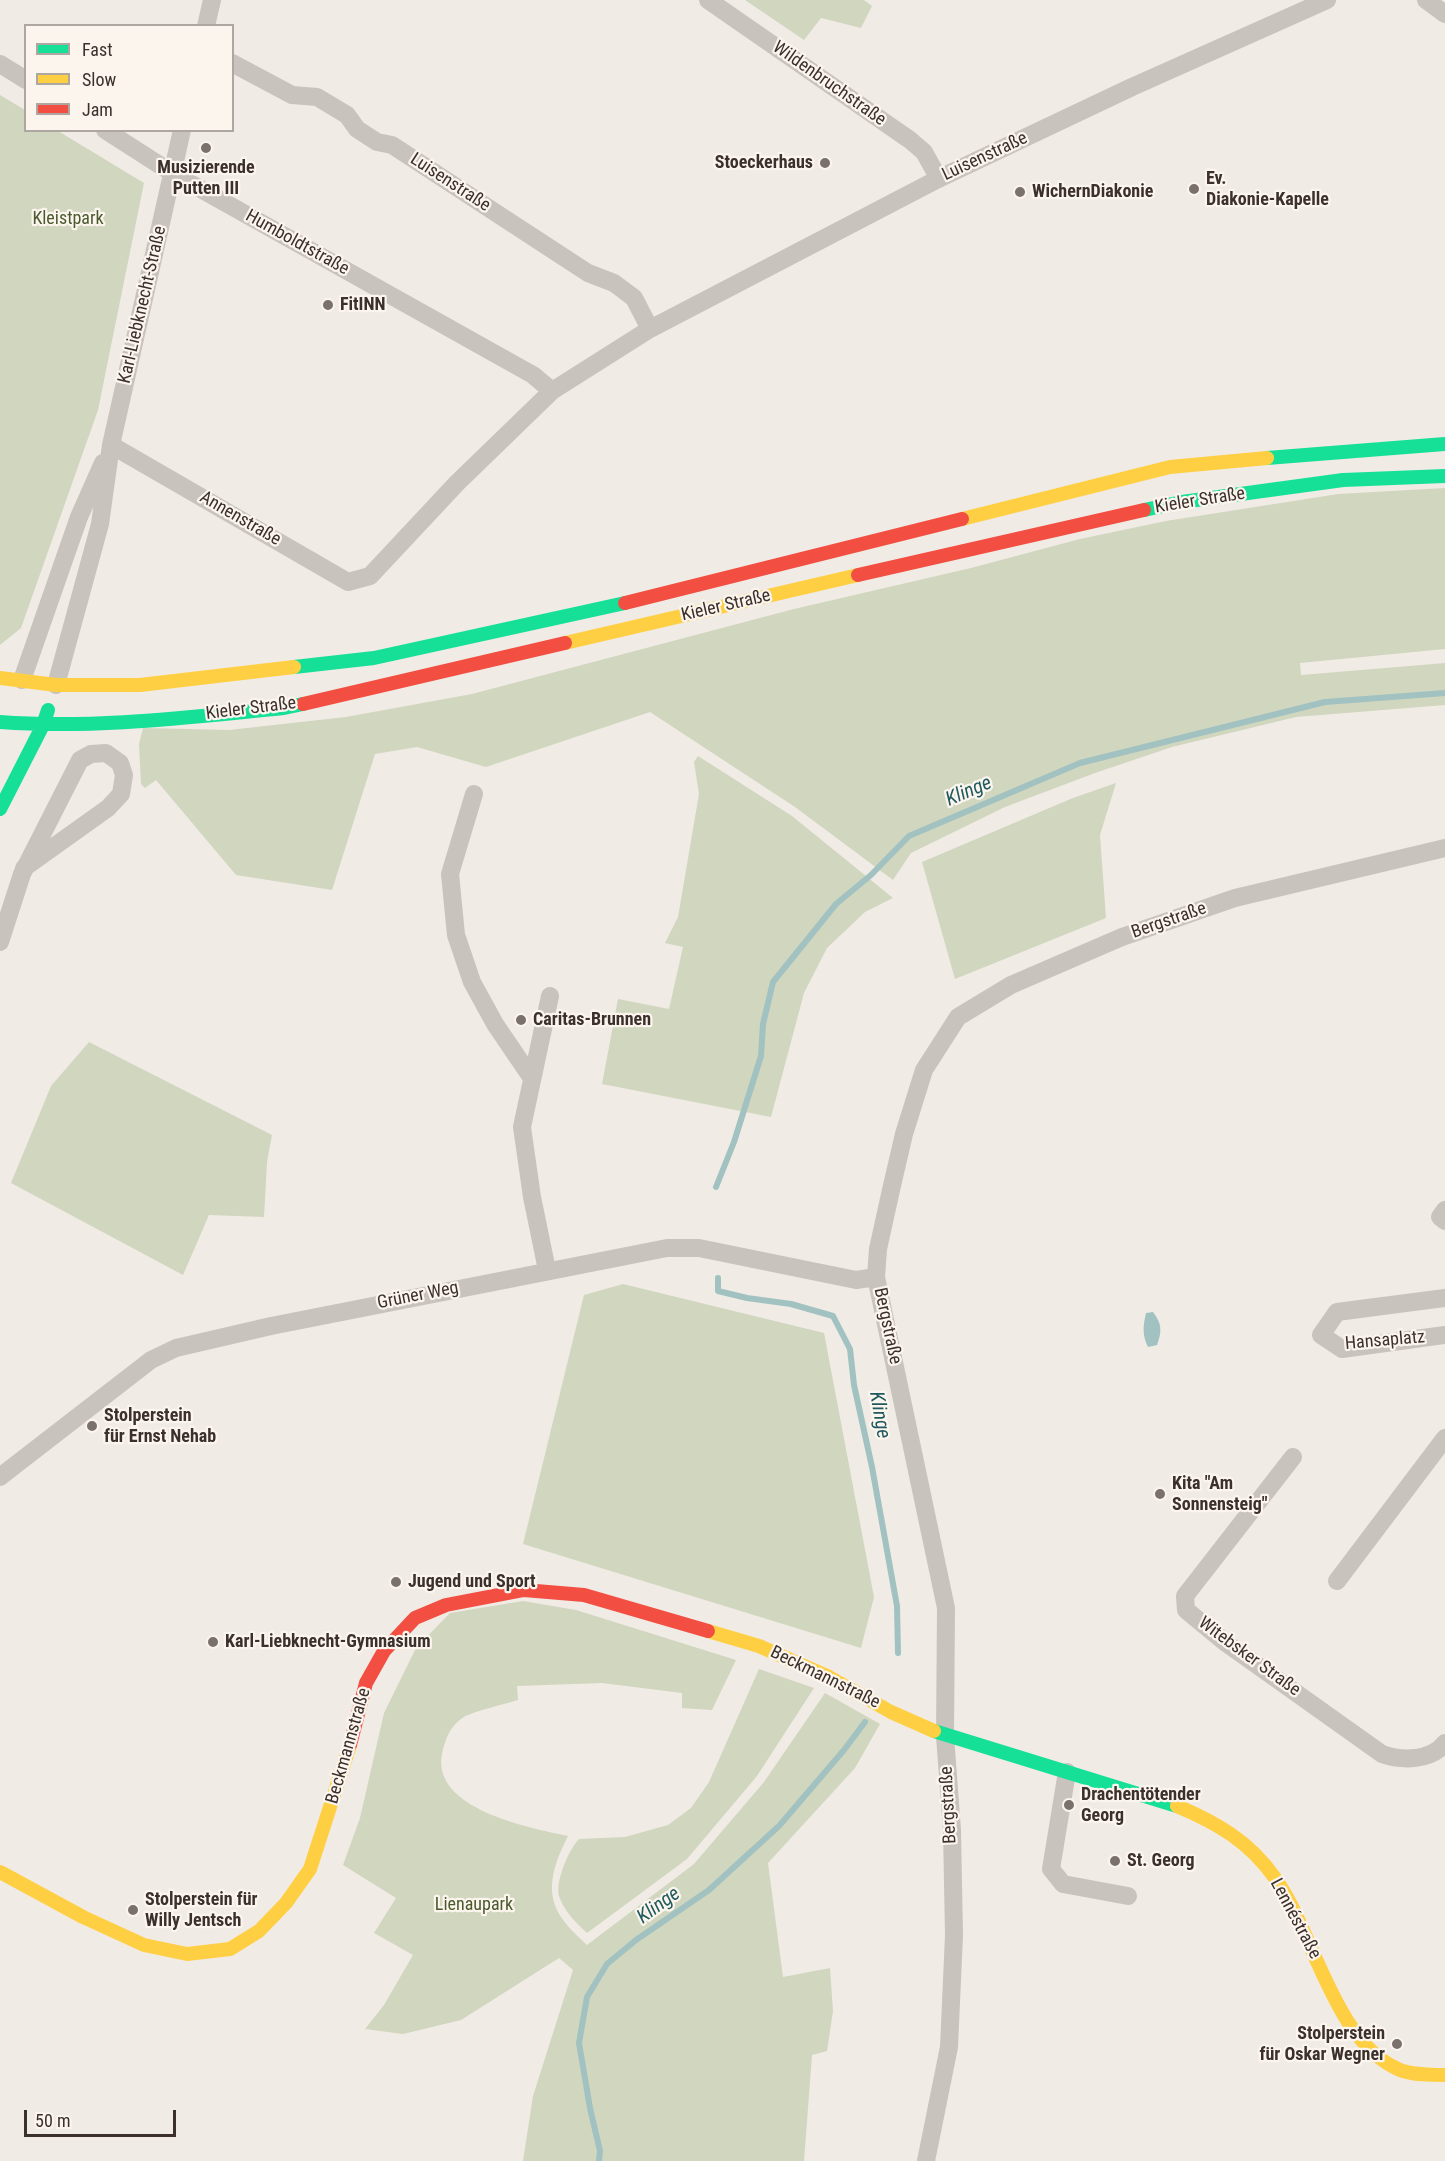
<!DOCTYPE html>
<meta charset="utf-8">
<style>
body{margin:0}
#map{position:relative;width:1445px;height:2161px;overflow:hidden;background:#f0ebe5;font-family:"Roboto Condensed",sans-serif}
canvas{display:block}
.legend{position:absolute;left:24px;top:24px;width:210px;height:108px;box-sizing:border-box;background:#fbf5ee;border:2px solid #aea6a0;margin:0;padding:8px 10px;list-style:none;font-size:18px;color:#3b302b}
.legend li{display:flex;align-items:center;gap:12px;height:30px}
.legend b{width:30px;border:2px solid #aea6a0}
.scale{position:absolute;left:24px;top:2110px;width:152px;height:27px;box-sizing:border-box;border:3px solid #3b302b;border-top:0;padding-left:8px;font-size:18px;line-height:21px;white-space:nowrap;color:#3b302b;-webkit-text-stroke:4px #fbf5ee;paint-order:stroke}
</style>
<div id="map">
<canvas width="1445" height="2161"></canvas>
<ul class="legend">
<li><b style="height:8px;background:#16e098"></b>Fast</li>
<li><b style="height:8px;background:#ffcf43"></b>Slow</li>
<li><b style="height:8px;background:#f24e42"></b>Jam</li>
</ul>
<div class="scale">50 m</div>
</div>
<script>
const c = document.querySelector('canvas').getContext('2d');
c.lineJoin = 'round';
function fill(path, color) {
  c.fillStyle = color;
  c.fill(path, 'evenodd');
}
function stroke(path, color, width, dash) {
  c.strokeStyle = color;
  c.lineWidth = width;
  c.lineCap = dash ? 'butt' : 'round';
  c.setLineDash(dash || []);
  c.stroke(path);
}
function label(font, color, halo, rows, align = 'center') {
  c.font = font + ' "Roboto Condensed",sans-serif';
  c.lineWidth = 4.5;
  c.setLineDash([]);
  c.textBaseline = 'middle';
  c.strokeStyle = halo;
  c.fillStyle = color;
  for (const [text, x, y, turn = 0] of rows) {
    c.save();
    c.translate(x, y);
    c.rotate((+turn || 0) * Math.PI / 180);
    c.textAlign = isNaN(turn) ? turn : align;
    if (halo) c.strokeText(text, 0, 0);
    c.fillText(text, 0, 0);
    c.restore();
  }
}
const green = new Path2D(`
 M 745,0 L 864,0 L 872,6 L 861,28 L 821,18 L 804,40 Z
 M 0,95 L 25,110 L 26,130 L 58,131 L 144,183 L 98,410 L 21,628 L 0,645 Z
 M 1445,488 L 1445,649 L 1300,663 L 1301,675 L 1445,663 L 1445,705 L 1296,717 L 1172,747 L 1095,773 L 1005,807 L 911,853 L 893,880 L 795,807 L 650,712 L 486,767 L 417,747 L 375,754 L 332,890 L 236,875 L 156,780 L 145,788 L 141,784 L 139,744 L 143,728 L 229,730 L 346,717 L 472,694 L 794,609 L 971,568 L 1080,539 L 1166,521 L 1338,494 Z
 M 698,756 L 792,816 L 893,898 L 865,912 L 827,948 L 804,993 L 771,1117 L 602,1084 L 618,999 L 669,1009 L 683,947 L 665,943 L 678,917 L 699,794 L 694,762 Z
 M 1116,783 L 1100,835 L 1106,918 L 955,979 L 922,862 L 1073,798 Z
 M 89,1042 L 272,1135 L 267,1162 L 264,1217 L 209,1215 L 183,1275 L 11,1183 L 51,1086 Z
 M 623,1284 L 824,1333 L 874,1597 L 861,1648 L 523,1544 L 584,1295 Z
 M 523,1601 L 576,1610 L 736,1660 L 712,1710 L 682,1708 L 682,1693 L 602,1683 L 517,1686 L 518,1700 C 505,1704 469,1712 461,1719 C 449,1728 445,1740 442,1754 C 431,1809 530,1828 568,1836 C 554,1864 542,1894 564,1921 C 570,1930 580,1938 587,1945 L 694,1864 L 764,1782 L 825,1693 L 880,1724 L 855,1768 L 768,1863 L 783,1977 L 830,1968 L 833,2011 L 827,2051 L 812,2055 L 804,2161 L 523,2161 L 533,2096 L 573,1970 L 559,1958 L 461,2020 L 403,2034 L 365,2029 L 384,2005 L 413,1955 L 374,1933 L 396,1898 L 343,1865 L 360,1818 L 384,1713 L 416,1648 L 450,1613 Z
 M 759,1669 L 814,1688 L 757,1776 L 687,1859 L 587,1933 C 576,1923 564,1911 559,1896 C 555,1882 569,1849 579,1839 L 625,1837 L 668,1825 L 691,1808 L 709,1782 Z`);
const water = new Path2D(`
 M 1153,1312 C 1162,1324 1162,1331 1157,1345 L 1148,1347 C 1142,1335 1143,1326 1146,1313 Z`);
const stream = new Path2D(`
 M 716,1187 L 734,1142 L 761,1056 L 763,1024 L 773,982 L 836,904 L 871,875 L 909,836 L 1080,763 L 1325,702 L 1445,693
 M 718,1278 L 718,1291 L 747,1298 L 791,1304 L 833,1316 L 850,1349 L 854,1385 L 872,1467 L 897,1606 L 898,1653
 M 599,2161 L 600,2151 L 590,2108 L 579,2043 L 587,1997 L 607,1964 L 636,1940 L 709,1890 L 779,1826 L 844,1750 L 865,1722`);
const street = new Path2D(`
 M 708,0 L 910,140 L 924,152 L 939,179
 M 1426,0 L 1445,14
 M 206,26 L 212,0
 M 232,63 L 292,95 L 317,97 L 347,115 L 357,129 L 377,142 L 392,145 L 588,273 L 614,283 L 634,298 L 650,329
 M 0,64 L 26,80
 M 105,130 L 172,173 L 533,375 L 552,391
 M 111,445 L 348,582 L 370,576 L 457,483 L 552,391 L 650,329 L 940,178 L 1132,87 L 1327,0
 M 22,680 L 79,517 L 103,463
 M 56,685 L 100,524 L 111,445 L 182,130
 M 474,794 L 450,874 L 456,935 L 472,982 L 495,1024 L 531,1077
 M 0,942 L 22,874 L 80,760 L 91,754 L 106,753 L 120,763 L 124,775 L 121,794 L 108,808 L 24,868
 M 1445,1210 L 1440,1217 L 1445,1221
 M 547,1270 L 532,1197 L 522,1127 L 550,996
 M 1445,1298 L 1337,1312 L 1321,1335 L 1342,1349 L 1445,1335
 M 1293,1457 L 1185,1596 L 1186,1610 L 1226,1643 L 1382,1754 C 1402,1761 1431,1761 1445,1743
 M 0,1477 L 151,1360 L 176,1348 L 271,1326 L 667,1248 L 699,1248 L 856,1280 L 876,1277
 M 1337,1581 L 1445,1438
 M 1067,1772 L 1051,1869 L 1063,1884 L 1128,1896
 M 926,2161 L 949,2047 L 954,1935 L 952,1830 L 945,1736 L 946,1608 L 876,1277 L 878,1249 L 891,1190 L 904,1134 L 924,1070 L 958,1017 L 1011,985 L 1122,937 L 1235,898 L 1445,848`);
const fast = new Path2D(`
 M 1267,458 L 1445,444
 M 1144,510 L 1182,502 L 1343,480 L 1445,476
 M 294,667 L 374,658 L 625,603
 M 0,722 C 95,729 190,717 284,708 L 303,704
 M 0,809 L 43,725 L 48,710
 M 934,1731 L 1177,1806`);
const slow = new Path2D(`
 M 962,519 L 1170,467 L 1267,458
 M 565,643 L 858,575
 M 0,678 L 56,685 L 140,685 L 294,667
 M 708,1631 L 759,1646 L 829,1677 L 891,1712 L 934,1731
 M 1177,1806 C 1217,1823 1249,1841 1275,1878 C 1314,1932 1334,2043 1400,2070 C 1413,2075 1431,2075 1445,2075
 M 0,1872 L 83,1917 L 144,1945 L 187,1954 L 230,1949 L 259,1931 L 286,1903 L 310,1869 L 350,1745`);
const jam = new Path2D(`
 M 858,575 L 1144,510
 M 625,603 L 962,519
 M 303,704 L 565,643
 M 350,1745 L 366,1683 L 384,1651 L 415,1618 L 446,1605 L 524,1590 L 584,1595 L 708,1631`);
const markers = [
 [206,148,6,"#7a716c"],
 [825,163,6,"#7a716c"],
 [1194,189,6,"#7a716c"],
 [1020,192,6,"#7a716c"],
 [328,305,6,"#7a716c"],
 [521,1020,6,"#7a716c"],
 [92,1426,6,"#7a716c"],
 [1160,1494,6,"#7a716c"],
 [396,1582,6,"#7a716c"],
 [213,1642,6,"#7a716c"],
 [1069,1805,6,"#7a716c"],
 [1115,1861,6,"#7a716c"],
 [133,1910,6,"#7a716c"],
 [1397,2044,6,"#7a716c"]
];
const streetNames = [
 ["Wildenbruchstraße",829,84,35],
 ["Luisenstraße",985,157,-25],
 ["Luisenstraße",450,183,33],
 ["Humboldtstraße",297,243,29],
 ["Karl-Liebknecht-Straße",143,305,-77],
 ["Kieler Straße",1200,501,-9],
 ["Annenstraße",240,519,30],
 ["Kieler Straße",726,606,-13],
 ["Kieler Straße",251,709,-7],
 ["Bergstraße",1169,921,-19],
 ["Grüner Weg",418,1296,-11],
 ["Bergstraße",887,1326,78],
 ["Hansaplatz",1385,1341,-5],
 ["Witebsker Straße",1249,1657,36],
 ["Beckmannstraße",825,1678,26],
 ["Beckmannstraße",349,1746,-74],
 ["Bergstraße",949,1805,-93],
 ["Lennéstraße",1295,1919,62]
];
const poiNames = [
 ["Stoeckerhaus",813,163,"right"],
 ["Musizierende",206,168,"center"],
 ["Putten III",206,189,"center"],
 ["Ev.",1206,179],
 ["Diakonie-Kapelle",1206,200],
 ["WichernDiakonie",1032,192],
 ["FitINN",340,305],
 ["Caritas-Brunnen",533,1020],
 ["Stolperstein",104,1416],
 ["für Ernst Nehab",104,1437],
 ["Kita \"Am",1172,1484],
 ["Sonnensteig\"",1172,1505],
 ["Jugend und Sport",408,1582],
 ["Karl-Liebknecht-Gymnasium",225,1642],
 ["Drachentötender",1081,1795],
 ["Georg",1081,1816],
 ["St. Georg",1127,1861],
 ["Stolperstein für",145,1900],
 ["Willy Jentsch",145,1921],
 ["Stolperstein",1385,2034,"right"],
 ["für Oskar Wegner",1385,2055,"right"]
];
const parkNames = [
 ["Kleistpark",68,219],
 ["Lienaupark",474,1905]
];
const waterNames = [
 ["Klinge",969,792,-23],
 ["Klinge",879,1415,80],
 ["Klinge",659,1906,-36]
];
fill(green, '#d1d6bf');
fill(water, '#a1c2c1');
stroke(stream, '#a1c2c1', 6);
stroke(street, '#c9c3be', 18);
stroke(fast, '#16e098', 14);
stroke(slow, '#ffcf43', 14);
stroke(jam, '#f24e42', 14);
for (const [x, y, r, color] of markers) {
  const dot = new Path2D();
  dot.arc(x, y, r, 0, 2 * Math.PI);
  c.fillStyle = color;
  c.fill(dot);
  stroke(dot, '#fbf5ee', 2);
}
label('18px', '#3b302b', '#fbf5ee', streetNames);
label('bold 18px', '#3b302b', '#fbf5ee', poiNames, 'left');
label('18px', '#4a5a2e', '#fbf5ee', parkNames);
label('italic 20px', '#1f5a5e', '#fbf5ee', waterNames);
</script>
